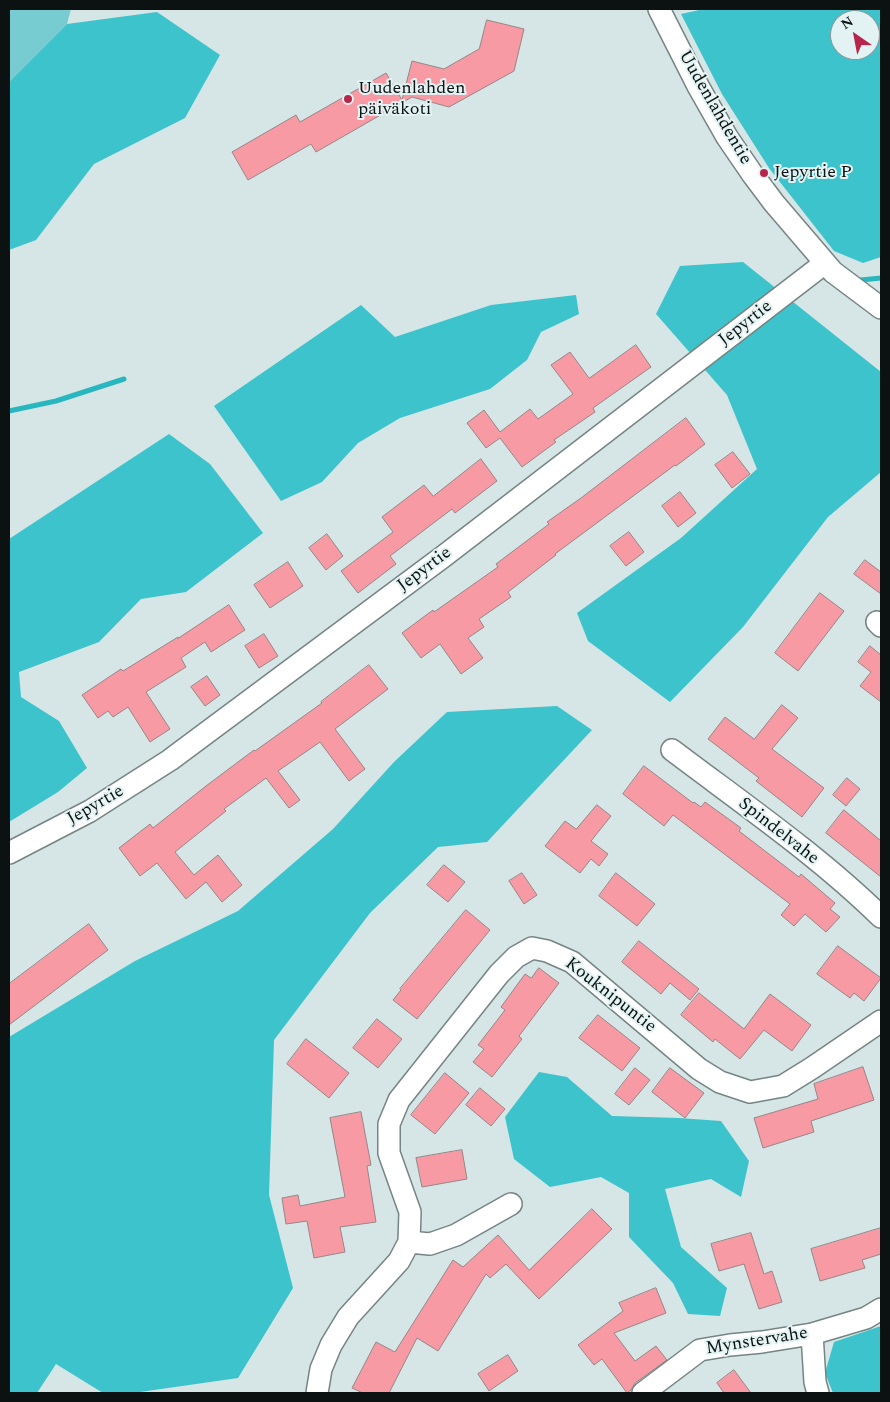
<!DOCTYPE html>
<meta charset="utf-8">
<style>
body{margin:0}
#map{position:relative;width:890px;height:1402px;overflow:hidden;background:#d6e5e6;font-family:Spectral,serif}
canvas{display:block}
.frame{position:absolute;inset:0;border:10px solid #0c1111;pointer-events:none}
.north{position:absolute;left:830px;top:10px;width:50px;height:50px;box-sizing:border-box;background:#e3f3f3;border:1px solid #8d9999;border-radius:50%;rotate:327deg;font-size:14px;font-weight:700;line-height:20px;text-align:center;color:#0c1111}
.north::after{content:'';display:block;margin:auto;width:18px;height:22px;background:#b7264a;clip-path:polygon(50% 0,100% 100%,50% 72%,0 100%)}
</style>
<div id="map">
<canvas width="890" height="1402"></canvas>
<div class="frame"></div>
<div class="north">N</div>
</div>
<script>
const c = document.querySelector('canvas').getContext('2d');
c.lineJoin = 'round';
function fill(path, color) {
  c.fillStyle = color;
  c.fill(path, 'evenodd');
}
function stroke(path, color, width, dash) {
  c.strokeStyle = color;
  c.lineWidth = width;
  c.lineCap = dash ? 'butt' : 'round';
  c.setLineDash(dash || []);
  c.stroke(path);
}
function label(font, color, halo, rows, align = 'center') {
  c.font = font + ' Spectral,serif';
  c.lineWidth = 4;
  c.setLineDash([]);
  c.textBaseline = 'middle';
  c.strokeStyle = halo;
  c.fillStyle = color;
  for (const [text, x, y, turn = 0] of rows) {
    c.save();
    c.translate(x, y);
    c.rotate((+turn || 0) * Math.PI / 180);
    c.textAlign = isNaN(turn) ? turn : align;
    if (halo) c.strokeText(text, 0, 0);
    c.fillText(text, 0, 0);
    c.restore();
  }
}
const green = new Path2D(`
 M 9,9 L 71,9 L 67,24 L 9,82 Z`);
const forest = new Path2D(`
 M 704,9 L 881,9 L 881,257 L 863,263 L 834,251 L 769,168 L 722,94 L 681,14 ZM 840,20 L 870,20 L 870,50 L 840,50 Z
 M 157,12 L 220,55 L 185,118 L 94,164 L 36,240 L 9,250 L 9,82 L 67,24 Z
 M 743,262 L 881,372 L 881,472 L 828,517 L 743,627 L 670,702 L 588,641 L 577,613 L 681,538 L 757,469 L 727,395 L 656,314 L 680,266 Z
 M 576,295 L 579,314 L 541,332 L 527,360 L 490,389 L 400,418 L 358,443 L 322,482 L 281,501 L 214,406 L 361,305 L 395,337 L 491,305 Z
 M 169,434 L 210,464 L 263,533 L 186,592 L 141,599 L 99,642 L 19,672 L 21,697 L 59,721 L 87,768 L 58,792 L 9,822 L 9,539 Z
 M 557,706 L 592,730 L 487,842 L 438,847 L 370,913 L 274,1040 L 269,1195 L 293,1288 L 238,1378 L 133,1393 L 103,1393 L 56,1364 L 37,1393 L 9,1393 L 9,1037 L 135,961 L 238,911 L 333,829 L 394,762 L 447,712 Z
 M 539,1072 L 567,1077 L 612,1116 L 679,1118 L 721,1121 L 749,1161 L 741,1197 L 711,1179 L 665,1189 L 681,1247 L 727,1288 L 720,1316 L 688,1314 L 673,1283 L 629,1237 L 629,1193 L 601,1177 L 550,1187 L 514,1159 L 505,1117 Z
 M 881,1326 L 881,1393 L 833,1393 L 825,1373 L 834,1342 Z`);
const stream = new Path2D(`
 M 861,280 L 881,278
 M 9,411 L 56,401 L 124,379`);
const building = new Path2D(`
 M 487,20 L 524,29 L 514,71 L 449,107 L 412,97 L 316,152 L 311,144 L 248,180 L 232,152 L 296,115 L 300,122 L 386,73 L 402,100 L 412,61 L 444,69 L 479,49 Z
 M 636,345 L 651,367 L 593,408 L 595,412 L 554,440 L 556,442 L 522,467 L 500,438 L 486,448 L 467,423 L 484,410 L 500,432 L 530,409 L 538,419 L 573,394 L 551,365 L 570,352 L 589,378 Z
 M 686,418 L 705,444 L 676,466 L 675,465 L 555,554 L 556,555 L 508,592 L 511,597 L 479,619 L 484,627 L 468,638 L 483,658 L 461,674 L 440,644 L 421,658 L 402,633 L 433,610 L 434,612 L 498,567 L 496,564 L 549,524 L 547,522 L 581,498 Z
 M 733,452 L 750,474 L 732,488 L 715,465 Z
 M 481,459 L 497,481 L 455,513 L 452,509 L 390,556 L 396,564 L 358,593 L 341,571 L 393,532 L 382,517 L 424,485 L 433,496 Z
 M 680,492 L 696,513 L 678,527 L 662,506 Z
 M 629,532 L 644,552 L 626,566 L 610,546 Z
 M 327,534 L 343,556 L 326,570 L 309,548 Z
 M 865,560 L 881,572 L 881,594 L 854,574 Z
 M 288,562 L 303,586 L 270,608 L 254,585 Z
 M 820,593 L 844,611 L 798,671 L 775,653 Z
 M 229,605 L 245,630 L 211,652 L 205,642 L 181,658 L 186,667 L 146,692 L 170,729 L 150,742 L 128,707 L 113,717 L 108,711 L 98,718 L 82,695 L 121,669 L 123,671 L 178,637 L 178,638 Z
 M 264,634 L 278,656 L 259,668 L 245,646 Z
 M 870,646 L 881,655 L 881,702 L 860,686 L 871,672 L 858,662 Z
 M 369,665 L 388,689 L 335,729 L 365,769 L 349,781 L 320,742 L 278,771 L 300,800 L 289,808 L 266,778 L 224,809 L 226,811 L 175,852 L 194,875 L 218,855 L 242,885 L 222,902 L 206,882 L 186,899 L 157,863 L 140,876 L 119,848 L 150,824 L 153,828 L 206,786 L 254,750 L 255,751 L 322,703 L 321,702 Z
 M 207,676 L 220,695 L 205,706 L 191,687 Z
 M 782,705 L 798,718 L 772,749 L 824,788 L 802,817 L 756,781 L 759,778 L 708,739 L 725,717 L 754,739 Z
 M 644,766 L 693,803 L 694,802 L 701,807 L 705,802 L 741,828 L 739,831 L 799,877 L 801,874 L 835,903 L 830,909 L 840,917 L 826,932 L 805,914 L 794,926 L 781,915 L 790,904 L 673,815 L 664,826 L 623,794 Z
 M 847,778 L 860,789 L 846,806 L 833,795 Z
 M 597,805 L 611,816 L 591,841 L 608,854 L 599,866 L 591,859 L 580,873 L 545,846 L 565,821 L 576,829 Z
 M 844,810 L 881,841 L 881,877 L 826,833 Z
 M 444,865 L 465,882 L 448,902 L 427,885 Z
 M 522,873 L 537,895 L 524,904 L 509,881 Z
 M 616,873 L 655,904 L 637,926 L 599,896 Z
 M 466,910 L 490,930 L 417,1019 L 393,1000 L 401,990 L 400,989 Z
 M 89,924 L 108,950 L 9,1025 L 9,984 Z
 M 639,941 L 699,989 L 690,1000 L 670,983 L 661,994 L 622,962 Z
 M 838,946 L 881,978 L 864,1001 L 854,993 L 850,998 L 817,974 Z
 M 539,968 L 559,983 L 519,1036 L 522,1039 L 492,1077 L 473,1062 L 484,1049 L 478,1045 L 505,1010 L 501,1007 L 525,974 L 531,978 Z
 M 699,993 L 744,1029 L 770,994 L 811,1025 L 792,1051 L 764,1030 L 740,1059 L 715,1039 L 713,1042 L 681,1015 Z
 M 598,1015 L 640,1048 L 622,1071 L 579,1038 Z
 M 377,1019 L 402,1039 L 378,1068 L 353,1048 Z
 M 306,1039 L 349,1073 L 329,1098 L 287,1064 Z
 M 863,1067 L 874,1100 L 811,1121 L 814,1132 L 763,1148 L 754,1118 L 818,1099 L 814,1084 Z
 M 635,1068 L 650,1080 L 629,1105 L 615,1094 Z
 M 670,1068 L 704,1093 L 685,1118 L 652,1092 Z
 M 445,1073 L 469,1093 L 435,1134 L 411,1115 Z
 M 480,1088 L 505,1109 L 491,1126 L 466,1105 Z
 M 361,1112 L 371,1165 L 367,1166 L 376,1222 L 340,1227 L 345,1252 L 314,1258 L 307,1221 L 286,1224 L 282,1198 L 298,1195 L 300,1206 L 345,1197 L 330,1118 Z
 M 462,1150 L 467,1179 L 422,1187 L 416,1158 Z
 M 592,1209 L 612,1229 L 539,1299 L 506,1264 L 490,1278 L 486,1274 L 438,1351 L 417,1338 L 389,1393 L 363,1393 L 352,1388 L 376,1342 L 395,1352 L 453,1260 L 463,1267 L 498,1235 L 529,1270 Z
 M 881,1228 L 881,1254 L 862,1260 L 865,1268 L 820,1281 L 811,1249 Z
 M 751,1233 L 764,1274 L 772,1271 L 782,1302 L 759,1309 L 744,1264 L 719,1271 L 711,1244 Z
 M 656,1288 L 666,1313 L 614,1333 L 635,1361 L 656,1346 L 667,1360 L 635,1383 L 631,1390 L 627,1393 L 602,1359 L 594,1365 L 578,1345 L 623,1311 L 619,1303 Z
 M 508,1355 L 518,1371 L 489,1391 L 478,1374 Z
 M 734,1370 L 751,1393 L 724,1393 L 717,1383 Z`);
const minor = new Path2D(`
 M 659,9 L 698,86 L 727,137 L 753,175 L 774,203 L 833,272 L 881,308
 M 877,622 L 881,626
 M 672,750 C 742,803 819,856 881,917
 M 9,853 L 90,811 L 170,760 L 444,556 L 825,263
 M 409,1242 L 410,1212 L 389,1153 L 389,1124 L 399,1100 L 499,974 L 516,957 L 532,948 L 547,951 L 572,962 L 699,1069 L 720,1082 L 750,1092 L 783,1086 L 812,1068 L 881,1021
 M 812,1334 L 815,1382 L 818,1393
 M 317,1393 L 321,1369 L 331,1345 L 348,1317 L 399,1261 L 409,1242 L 430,1244 L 456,1235 L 511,1204
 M 643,1393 L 700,1350 L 730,1345 L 762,1342 L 812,1334 L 866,1318 L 881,1309`);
const markers = [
 [348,99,5,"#b7264a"],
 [764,173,5,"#b7264a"]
];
const poiNames = [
 ["Uudenlahden",358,89],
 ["päiväkoti",358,110],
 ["Jepyrtie P",774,173]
];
const streetNames = [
 ["Uudenlahdentie",714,108,60],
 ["Jepyrtie",746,324,-38],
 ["Jepyrtie",425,570,-37],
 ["Jepyrtie",96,806,-30],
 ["Spindelvahe",778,832,38],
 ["Kouknipuntie",610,996,38],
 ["Mynstervahe",757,1342,-9]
];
fill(green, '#77ccd1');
fill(forest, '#3cc3cb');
stroke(stream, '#29b7bf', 5);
fill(building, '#f89aa4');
stroke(building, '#948687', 1);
stroke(minor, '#758484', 24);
stroke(minor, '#fff', 21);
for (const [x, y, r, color] of markers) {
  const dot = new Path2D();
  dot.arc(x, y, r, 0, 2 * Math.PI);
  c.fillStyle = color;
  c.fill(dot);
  stroke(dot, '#e3f3f3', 2);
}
label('18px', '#0c1111', '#e3f3f3', poiNames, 'left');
label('18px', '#0c1111', '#e3f3f3', streetNames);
</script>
